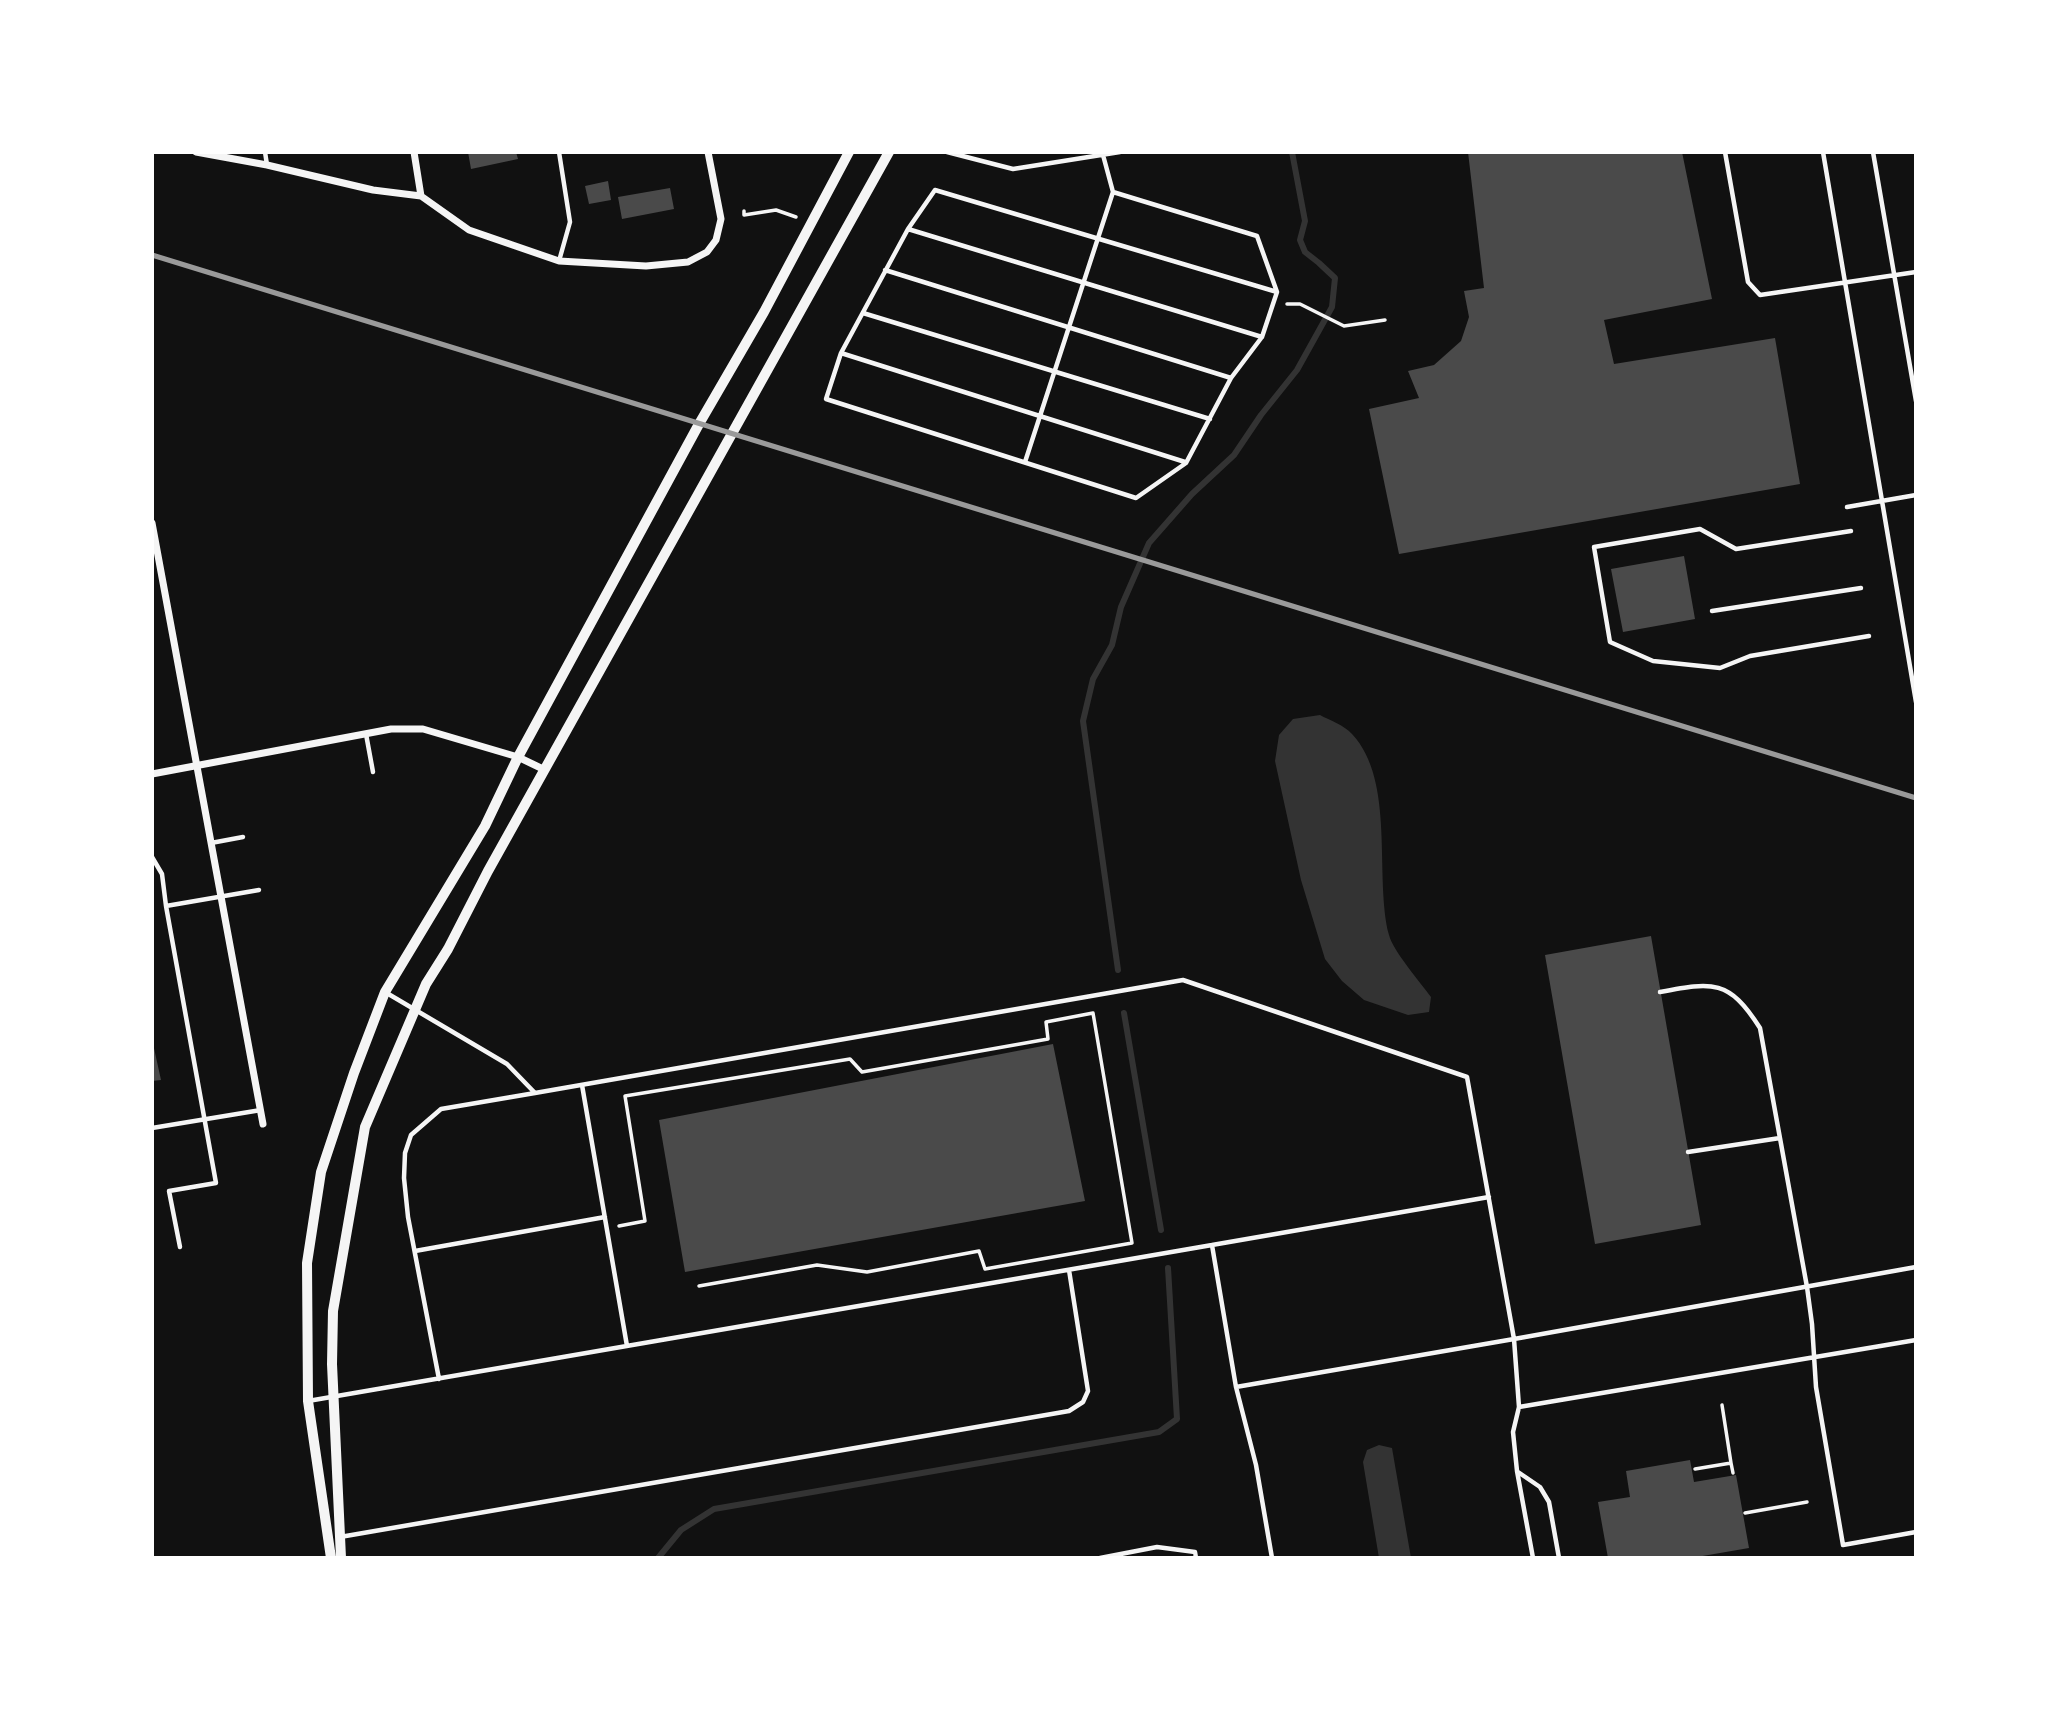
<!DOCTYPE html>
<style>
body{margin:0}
#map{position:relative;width:2068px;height:1710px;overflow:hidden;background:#111;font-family:"Varela Round",sans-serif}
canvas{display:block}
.frame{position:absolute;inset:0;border:154px solid #fff;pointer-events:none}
</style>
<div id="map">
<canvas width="2068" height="1710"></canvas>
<div class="frame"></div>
</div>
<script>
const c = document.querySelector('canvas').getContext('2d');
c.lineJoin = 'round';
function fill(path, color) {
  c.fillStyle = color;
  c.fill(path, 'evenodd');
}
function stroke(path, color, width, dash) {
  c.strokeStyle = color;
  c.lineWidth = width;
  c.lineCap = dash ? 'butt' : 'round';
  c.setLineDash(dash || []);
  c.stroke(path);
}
const water = new Path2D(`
 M 1320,715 C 1329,720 1344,725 1352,734 C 1396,781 1374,876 1389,935 C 1393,951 1421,983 1431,997 L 1429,1012 L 1408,1015 L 1364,1000 L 1342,981 L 1325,959 L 1301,880 L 1275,761 L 1279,735 L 1293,719 Z
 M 1379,1445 L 1392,1448 L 1411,1558 L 1379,1558 L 1363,1462 L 1367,1450 Z`);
const stream = new Path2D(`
 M 1118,970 L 1083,721 L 1093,679 L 1112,645 L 1121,607 L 1149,543 L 1192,494 L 1234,455 L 1261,415 L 1297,370 L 1332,307 L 1335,278 L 1319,263 L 1305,252 L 1300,240 L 1305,221 L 1292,152
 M 1124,1013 L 1161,1230
 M 658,1558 L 681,1530 L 714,1509 L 1159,1432 L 1177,1419 L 1168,1268`);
const building = new Path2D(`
 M 468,152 L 516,152 L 518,159 L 471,169 Z
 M 1468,152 L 1682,152 L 1712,299 L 1604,320 L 1614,364 L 1775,338 L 1800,484 L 1399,554 L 1369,409 L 1419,398 L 1408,371 L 1434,365 L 1461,341 L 1469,317 L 1464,291 L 1484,288 Z
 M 608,181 L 611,200 L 589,204 L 585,186 Z
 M 670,188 L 674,209 L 622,219 L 618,197 Z
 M 1684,556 L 1695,619 L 1623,632 L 1611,569 Z
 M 1651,936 L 1701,1225 L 1595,1244 L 1545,955 Z
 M 152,1039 L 161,1080 L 152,1081 Z
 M 1053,1044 L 1085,1201 L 685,1272 L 659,1120 Z
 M 1690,1460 L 1694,1482 L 1736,1475 L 1749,1548 L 1691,1558 L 1608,1558 L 1598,1502 L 1630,1497 L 1626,1471 Z`);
const path = new Path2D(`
 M 744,211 L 744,215 L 776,210 L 796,217
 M 1287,304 L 1300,304 L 1344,326 L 1385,320
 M 619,1226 L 645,1221 L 625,1096 L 850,1059 L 862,1072 L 1048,1039 L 1046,1022 L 1093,1013 L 1132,1243 L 985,1269 L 979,1251 L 867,1272 L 817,1265 L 699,1286
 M 1731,1463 L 1733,1473
 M 1695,1469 L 1731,1463 L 1722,1405
 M 1745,1513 L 1807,1502`);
const service = new Path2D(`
 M 265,152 L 267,165
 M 559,152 L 570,222 L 559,261
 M 947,152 L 1013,169 L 1120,152
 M 1725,152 L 1748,282 L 1760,295 L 1916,272
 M 1823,152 L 1916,702
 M 1873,152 L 1916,401
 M 1113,192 L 1257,236 L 1277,292 L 1262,337 L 1231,378 L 1186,463 L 1136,498 L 826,399 L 841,353 L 908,229 L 935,190 L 1277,292
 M 908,229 L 1262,337
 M 885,270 L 1231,378
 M 863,313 L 1210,419
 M 841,353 L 1185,462
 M 1025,462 L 1113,192 L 1103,155
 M 1847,507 L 1916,495
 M 1851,531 L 1736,549 L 1700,529 L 1594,547 L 1610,642 L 1653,661 L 1720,668 L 1750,656 L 1869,636
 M 1712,611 L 1861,588
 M 366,734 L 373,772
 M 211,843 L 243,837
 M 152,857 L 162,874 L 166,906 L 259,890
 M 166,906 L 216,1183 L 169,1191 L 180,1247
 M 1660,992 C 1713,982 1729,979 1760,1028 L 1807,1287 L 1812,1324 L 1816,1387 L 1843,1545 L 1916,1532
 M 582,1085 L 627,1346
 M 152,1128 L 261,1110
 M 1688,1152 L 1780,1138
 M 1212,1245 L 1489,1197
 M 415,1251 L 605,1217
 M 439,1379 L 408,1217 L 404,1178 L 405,1153 L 411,1135 L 441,1109 L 535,1093
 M 1236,1387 L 1256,1465 L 1272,1558
 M 308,1401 L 1212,1245 L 1236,1387 L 1514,1339 L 1467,1077 L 1183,980 L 535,1093 L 507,1064 L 385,992
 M 1519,1407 L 1514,1339 L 1916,1267
 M 1518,1472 L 1540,1487 L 1549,1502 L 1559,1558
 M 340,1537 L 1069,1411 L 1083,1402 L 1088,1391 L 1069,1270
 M 1100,1558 L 1157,1547 L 1195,1552 L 1196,1558
 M 1533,1558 L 1517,1471 L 1513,1432 L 1519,1407 L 1916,1340`);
const minor = new Path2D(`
 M 196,152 L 267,165 L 373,190 L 421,196 L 469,230 L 559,261 L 646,266 L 688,262 L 707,252 L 716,240 L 721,219 L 708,152
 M 414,152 L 421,196
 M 152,523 L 263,1124
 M 152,774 L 391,729 L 423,729 L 518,757 L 545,770`);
const tertiary = new Path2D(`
 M 331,1558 L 308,1401 L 307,1263 L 321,1172 L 354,1073 L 385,992 L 485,826 L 518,757 L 699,424 L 764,312 L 849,152
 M 341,1558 L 332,1364 L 333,1311 L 365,1127 L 426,984 L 448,949 L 488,871 L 889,152`);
const rail = new Path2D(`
 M 152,255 L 1916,798`);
fill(water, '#333');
stroke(stream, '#333', 6);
fill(building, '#4a4a4a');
stroke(path, '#f5f5f5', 3.5);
stroke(service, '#f5f5f5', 4.5);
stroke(minor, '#f5f5f5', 7);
stroke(tertiary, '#f5f5f5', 10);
stroke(rail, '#9a9a9a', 5);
</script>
